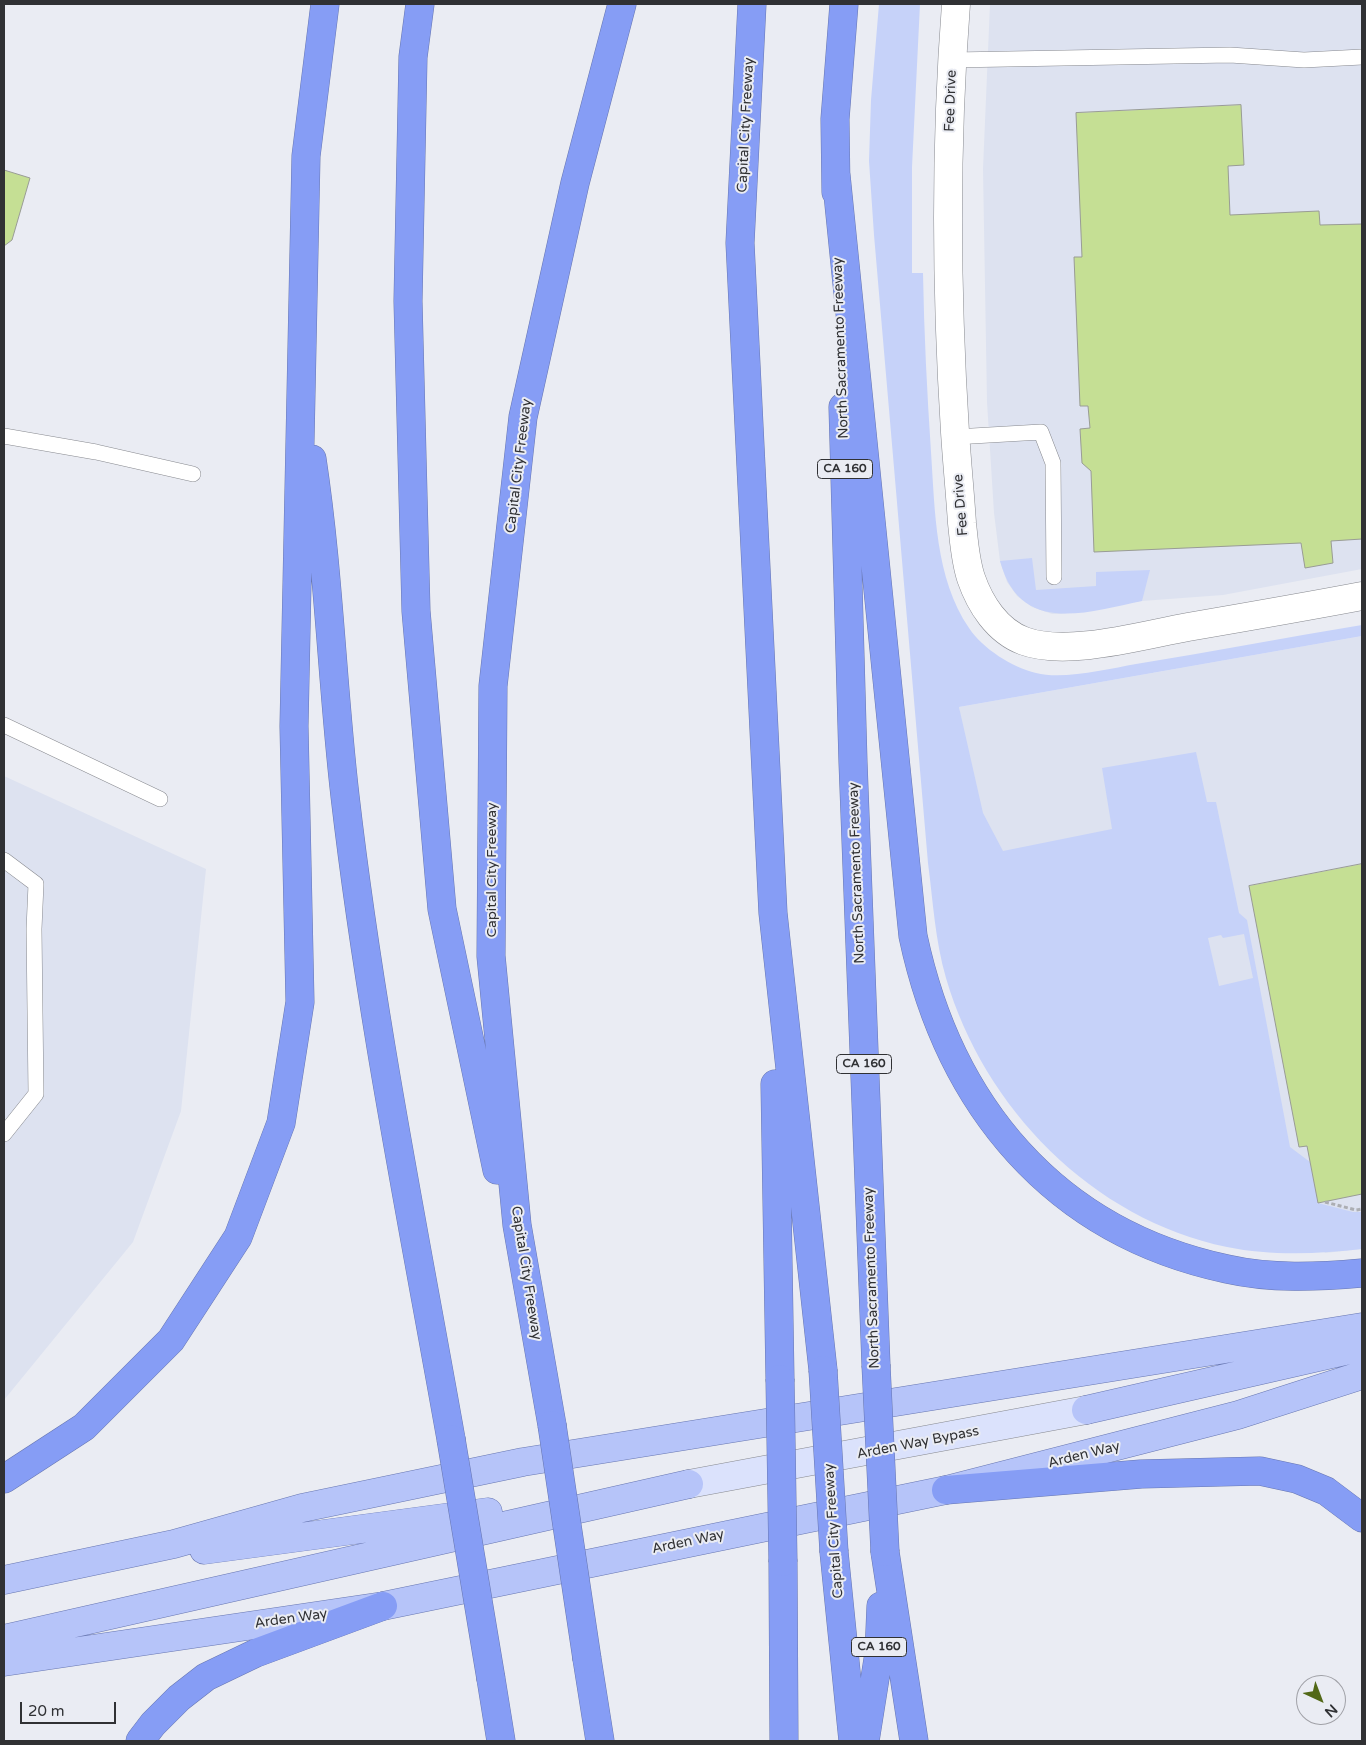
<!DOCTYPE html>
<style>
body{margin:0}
#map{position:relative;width:1366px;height:1745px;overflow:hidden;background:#eaecf3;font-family:"Varela Round",sans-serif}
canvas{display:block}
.frame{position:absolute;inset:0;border:5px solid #303134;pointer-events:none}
.north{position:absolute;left:1296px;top:1675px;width:50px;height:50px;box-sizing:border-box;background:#eaecf3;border:1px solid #a0a1a7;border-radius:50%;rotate:137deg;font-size:14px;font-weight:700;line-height:20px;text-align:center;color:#303134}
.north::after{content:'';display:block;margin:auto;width:18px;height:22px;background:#526817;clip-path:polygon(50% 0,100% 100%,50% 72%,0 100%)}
.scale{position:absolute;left:20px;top:1702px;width:96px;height:22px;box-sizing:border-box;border:2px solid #303134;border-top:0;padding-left:6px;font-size:15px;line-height:18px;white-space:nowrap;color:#303134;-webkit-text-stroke:4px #eaecf3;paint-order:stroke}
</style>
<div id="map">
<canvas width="1366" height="1745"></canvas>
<div class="frame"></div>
<div class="north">N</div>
<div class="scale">20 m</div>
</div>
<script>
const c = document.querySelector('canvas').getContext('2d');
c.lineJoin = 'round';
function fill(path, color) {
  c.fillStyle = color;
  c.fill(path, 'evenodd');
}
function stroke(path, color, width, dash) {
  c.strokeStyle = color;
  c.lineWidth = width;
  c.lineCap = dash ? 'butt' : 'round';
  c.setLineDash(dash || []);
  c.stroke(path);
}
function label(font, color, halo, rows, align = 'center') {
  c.font = font + ' "Varela Round",sans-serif';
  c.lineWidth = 4;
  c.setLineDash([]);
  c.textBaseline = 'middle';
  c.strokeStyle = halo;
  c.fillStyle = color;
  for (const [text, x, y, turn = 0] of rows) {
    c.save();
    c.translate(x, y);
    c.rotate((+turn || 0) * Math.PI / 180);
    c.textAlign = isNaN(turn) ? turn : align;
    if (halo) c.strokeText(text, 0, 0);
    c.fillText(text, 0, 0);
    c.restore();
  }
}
const built = new Path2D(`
 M 990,4 L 1362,4 L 1362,569 L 1223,595 L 1142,601 L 1062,614 L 1052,614 L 1032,607 L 1017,596 L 1007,582 L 1000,561 L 994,513 L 987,402 L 983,169 Z
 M 1362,636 L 1362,1249 L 1325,1253 L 979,831 L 959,707 Z
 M 4,776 L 206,869 L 181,1111 L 133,1242 L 4,1400 Z`);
const green = new Path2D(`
 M 879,4 L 920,4 L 912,167 L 912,273 L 923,273 C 924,333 927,392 931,452 C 935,511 935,578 969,628 C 983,649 1012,667 1036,673 C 1063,680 1108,669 1136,664 C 1212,652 1287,637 1362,625 L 1362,636 L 959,707 L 983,813 L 1003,851 L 1112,829 L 1102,768 L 1196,752 L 1207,802 L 1216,802 L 1239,913 L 1247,920 L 1290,1147 L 1310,1162 L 1318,1203 L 1353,1212 L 1362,1212 L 1362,1249 C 1318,1254 1271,1256 1227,1247 C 1092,1219 984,1108 946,978 C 935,940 933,901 928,863 L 874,235 L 869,161 L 871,100 ZM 1244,934 L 1253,978 L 1219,986 L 1208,938 L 1221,935 L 1223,938 Z
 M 1032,558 L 1036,590 L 1096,586 L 1096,572 L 1150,570 L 1142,601 C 1085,613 1020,635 1000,561 Z`);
const building = new Path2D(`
 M 1241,105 L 1244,165 L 1228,166 L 1230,215 L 1319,211 L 1320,225 L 1362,224 L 1362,539 L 1331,541 L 1333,563 L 1305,568 L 1301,543 L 1094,552 L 1091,471 L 1082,463 L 1080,429 L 1090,428 L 1088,406 L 1080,406 L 1074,257 L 1082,257 L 1076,113 Z
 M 4,170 L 30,178 L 12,240 L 4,246 Z
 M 1362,864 L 1362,1194 L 1318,1203 L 1307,1146 L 1299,1147 L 1249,886 Z`);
const path = new Path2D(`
 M 1325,1202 L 1356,1210 L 1362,1209`);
const service = new Path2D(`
 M 953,60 L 1230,55 L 1304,60 L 1362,57
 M 4,436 L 96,452 L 193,474
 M 955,437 L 1041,432 L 1053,463 L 1054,577
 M 4,725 L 160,799
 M 4,860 L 36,884 L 34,929 L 36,1094 L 4,1134`);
const tertiary = new Path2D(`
 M 956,4 C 945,146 946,290 955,432 C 957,463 960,493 962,523 C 964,541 965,560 971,578 C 980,604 997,631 1024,641 C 1067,657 1143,635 1188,627 C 1246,617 1304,607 1362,596`);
const secondary = new Path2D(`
 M 689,1484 L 1086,1410`);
const primary = new Path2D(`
 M 1086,1410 L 1362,1347
 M 204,1550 L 488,1512
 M 4,1580 L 174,1544 L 302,1508 L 523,1462 L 1362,1327
 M 4,1639 L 689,1484
 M 4,1662 L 383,1606 L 946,1490 L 1238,1415 L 1362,1375`);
const motorway = new Path2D(`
 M 420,4 L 413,57 L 408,301 L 416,611 L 442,909 L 497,1170
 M 752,4 L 740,243 L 773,913 L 823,1370
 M 836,175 L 913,936 C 949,1105 1053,1232 1227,1269 C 1271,1279 1317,1277 1362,1273
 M 836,192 L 835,119 L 844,4
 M 843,407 L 853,762 L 876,1365
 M 312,459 C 329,571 332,684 345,796 C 370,1012 413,1225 451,1439
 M 775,1084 L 780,1379
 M 552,1425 L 517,1225 L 491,956 L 493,686 L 523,417 L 575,183 L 622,4
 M 4,1479 L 84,1427 L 171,1340 L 238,1237 L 281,1123 L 300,1002 L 294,726 L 306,156 L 325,4
 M 946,1490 L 1141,1474 L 1260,1471 L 1297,1479 L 1326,1491 L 1362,1518
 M 834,1552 L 853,1741
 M 885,1552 L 914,1741
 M 783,1562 L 784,1741
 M 587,1659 L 600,1741
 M 491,1679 L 501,1741
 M 140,1741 L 153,1724 L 179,1698 L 206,1677 L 256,1653 L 383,1606
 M 865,1741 L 879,1653 L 881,1606`);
const motorwayBridge = new Path2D(`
 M 876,1365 L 885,1552
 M 823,1370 L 834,1552
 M 780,1379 L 783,1562
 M 552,1425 L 587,1659
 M 451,1439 L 491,1679`);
const shields = [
 [845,469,55],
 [864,1064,55],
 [879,1647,55]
];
const shieldNames = [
 ["CA 160",845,469],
 ["CA 160",864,1064],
 ["CA 160",879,1647]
];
const streetNames = [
 ["Fee Drive",951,101,-88],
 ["Capital City Freeway",746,125,-87],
 ["North Sacramento Freeway",841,348,-92],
 ["Capital City Freeway",519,466,-83],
 ["Fee Drive",961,505,-95],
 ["Capital City Freeway",492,870,-90],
 ["North Sacramento Freeway",857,873,-92],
 ["Capital City Freeway",526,1273,81],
 ["North Sacramento Freeway",872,1278,-92],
 ["Arden Way Bypass",918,1443,-11],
 ["Arden Way",1084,1455,-14],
 ["Capital City Freeway",834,1531,-94],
 ["Arden Way",688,1542,-12],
 ["Arden Way",291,1619,-8]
];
fill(built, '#dde2f0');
fill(green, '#c6d2f9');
fill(building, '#c5df94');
stroke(building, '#999c95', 1);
stroke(service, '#87898f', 16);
stroke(tertiary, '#87898f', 29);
stroke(secondary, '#87898f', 29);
stroke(primary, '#6877b1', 29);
stroke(motorway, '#6877b1', 29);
stroke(path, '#acaeb3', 3, [4, 2.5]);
stroke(service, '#fff', 15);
stroke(tertiary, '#fff', 28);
stroke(secondary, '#dbe2fc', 28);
stroke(primary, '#b6c4f9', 28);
stroke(motorway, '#869df5', 28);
stroke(motorwayBridge, '#6877b1', 29, []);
stroke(motorwayBridge, '#869df5', 28);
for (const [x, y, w] of shields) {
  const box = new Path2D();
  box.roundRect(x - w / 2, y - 9.5, w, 19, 4);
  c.fillStyle = '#eaecf3';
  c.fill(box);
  stroke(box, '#303134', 1);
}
label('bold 12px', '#303134', null, shieldNames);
label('14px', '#303134', '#eaecf3', streetNames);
</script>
